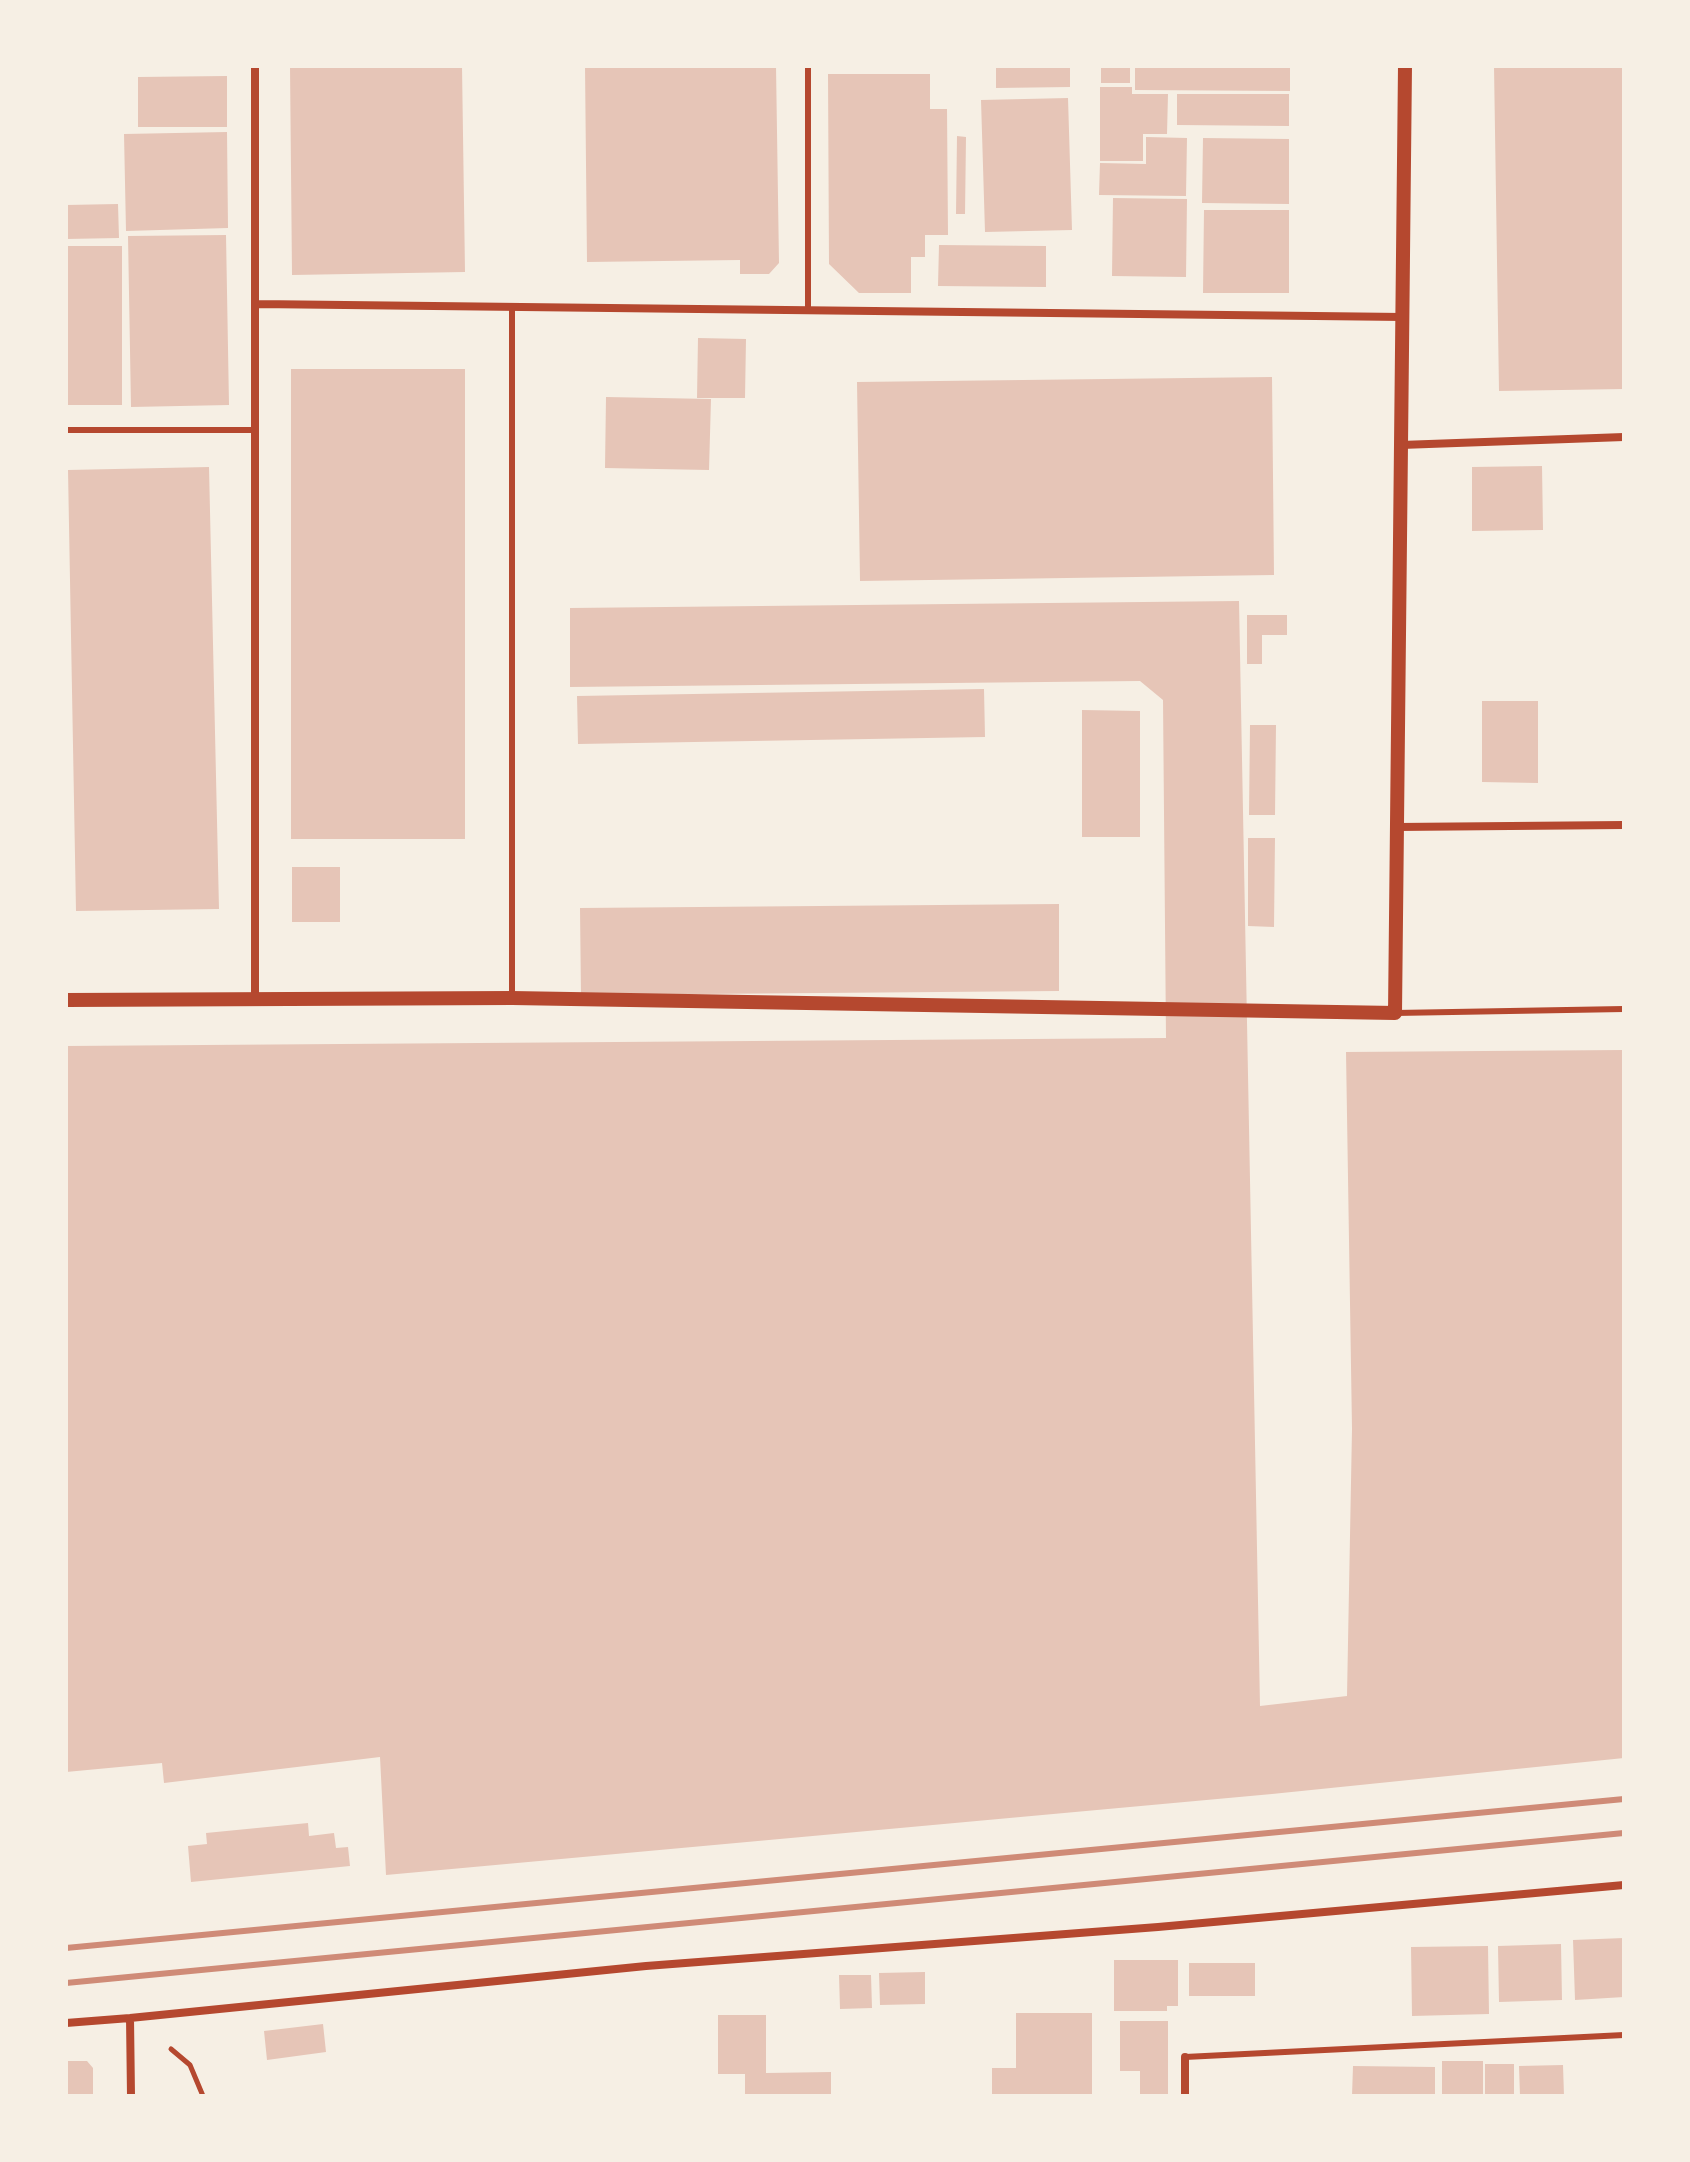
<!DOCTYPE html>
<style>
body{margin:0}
#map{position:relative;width:1690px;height:2162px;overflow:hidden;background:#f6efe4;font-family:"IBM Plex Serif",serif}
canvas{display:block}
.frame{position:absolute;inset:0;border:68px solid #f6efe4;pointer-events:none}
</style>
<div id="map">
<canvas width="1690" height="2162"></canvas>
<div class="frame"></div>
</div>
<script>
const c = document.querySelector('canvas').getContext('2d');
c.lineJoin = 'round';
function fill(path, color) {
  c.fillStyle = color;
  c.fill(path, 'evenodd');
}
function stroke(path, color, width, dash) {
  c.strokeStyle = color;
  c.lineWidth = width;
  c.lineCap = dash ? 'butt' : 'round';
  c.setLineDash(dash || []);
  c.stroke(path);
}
const building = new Path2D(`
 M 290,66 L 462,66 L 465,272 L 292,275 Z
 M 585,66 L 776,66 L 779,263 L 769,274 L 740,274 L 740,260 L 587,262 Z
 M 996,66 L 1070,66 L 1070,87 L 996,88 Z
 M 1101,66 L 1130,66 L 1130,83 L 1101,83 Z
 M 1135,66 L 1290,66 L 1290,91 L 1135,90 Z
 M 1494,66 L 1624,66 L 1624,389 L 1499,391 Z
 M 828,74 L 930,74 L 930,109 L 947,109 L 948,235 L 925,235 L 925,257 L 911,257 L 911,293 L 859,293 L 829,264 Z
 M 227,76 L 227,127 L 138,127 L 138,77 Z
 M 1100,87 L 1132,87 L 1132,94 L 1168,94 L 1167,134 L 1143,134 L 1143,161 L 1100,161 Z
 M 1177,94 L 1289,94 L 1289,126 L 1177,125 Z
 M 1068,98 L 1072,230 L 985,232 L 981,100 Z
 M 227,132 L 228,228 L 126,231 L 124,134 Z
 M 957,136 L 966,137 L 965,214 L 956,214 Z
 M 1146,137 L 1187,138 L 1186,196 L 1099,195 L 1100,163 L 1146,164 Z
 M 1203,138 L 1289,139 L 1289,204 L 1202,203 Z
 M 1113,198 L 1187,199 L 1186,277 L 1112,276 Z
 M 118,204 L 119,238 L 66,239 L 66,205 Z
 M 1204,210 L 1289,210 L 1289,293 L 1203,293 Z
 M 226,235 L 229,405 L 131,407 L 128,236 Z
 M 939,245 L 1046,246 L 1046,287 L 938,286 Z
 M 66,246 L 122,246 L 122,405 L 66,405 Z
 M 698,338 L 746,339 L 745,398 L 697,398 Z
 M 291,369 L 465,369 L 465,839 L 291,839 Z
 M 1272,377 L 1274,575 L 860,581 L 857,382 Z
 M 606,397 L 711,399 L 709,470 L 605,468 Z
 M 1542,466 L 1543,530 L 1472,531 L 1472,467 Z
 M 209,467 L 219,909 L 76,911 L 68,470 Z
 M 1239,601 L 1260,1706 L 1347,1696 L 1352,1429 L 1346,1052 L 1624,1050 L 1624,1758 L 1272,1794 L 386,1875 L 380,1757 L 164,1783 L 162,1763 L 66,1772 L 66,1046 L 1166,1038 L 1163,700 L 1140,681 L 570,687 L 570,608 Z
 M 1247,615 L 1287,615 L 1287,635 L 1262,635 L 1262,664 L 1247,664 Z
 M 984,689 L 985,737 L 578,744 L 577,696 Z
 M 1482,701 L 1538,701 L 1538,783 L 1482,782 Z
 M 1082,710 L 1140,711 L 1140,837 L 1082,837 Z
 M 1250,725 L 1276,725 L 1275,815 L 1249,815 Z
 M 1248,838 L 1275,838 L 1274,927 L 1248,926 Z
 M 292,867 L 340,867 L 340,922 L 292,922 Z
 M 1059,904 L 1059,991 L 581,995 L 580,908 Z
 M 308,1823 L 309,1836 L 334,1833 L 336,1848 L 348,1847 L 350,1866 L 191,1882 L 188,1846 L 207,1844 L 206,1833 Z
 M 1624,1938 L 1624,1997 L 1575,2000 L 1573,1940 Z
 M 1561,1944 L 1562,2000 L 1499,2002 L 1498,1946 Z
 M 1488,1946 L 1489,2014 L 1412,2016 L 1411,1947 Z
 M 1114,1960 L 1178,1960 L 1178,2006 L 1167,2006 L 1167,2011 L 1114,2011 Z
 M 1189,1963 L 1255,1963 L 1255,1996 L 1189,1996 Z
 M 925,1972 L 925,2004 L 880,2005 L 879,1973 Z
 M 839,1975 L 871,1975 L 872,2008 L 840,2009 Z
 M 1016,2013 L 1092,2013 L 1092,2096 L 992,2096 L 992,2068 L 1016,2068 Z
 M 718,2015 L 766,2015 L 766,2073 L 831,2072 L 831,2096 L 745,2096 L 745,2074 L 718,2074 Z
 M 1120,2021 L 1168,2021 L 1168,2096 L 1140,2096 L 1140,2071 L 1120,2071 Z
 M 323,2024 L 326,2052 L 267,2060 L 264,2031 Z
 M 68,2061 L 87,2061 L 93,2068 L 93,2096 L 68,2096 Z
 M 1442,2061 L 1483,2061 L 1483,2096 L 1442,2096 Z
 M 1485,2064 L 1514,2064 L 1514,2096 L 1485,2096 Z
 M 1563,2065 L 1564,2096 L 1520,2096 L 1519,2066 Z
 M 1353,2066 L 1435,2067 L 1435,2096 L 1352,2096 Z`);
const path = new Path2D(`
 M 171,2049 L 190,2065 L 203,2096`);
const service = new Path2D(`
 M 808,66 L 808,310
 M 512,307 L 512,998
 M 66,430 L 254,430
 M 1395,1013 L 1624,1009
 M 1185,2057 L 1624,2035`);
const minor = new Path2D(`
 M 257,304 L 1403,317
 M 1401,445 L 1624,437
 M 1397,827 L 1624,825
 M 255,998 L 255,66
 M 130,2018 L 131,2096
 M 66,2023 L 130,2018 L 646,1966 L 1158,1927 L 1624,1885
 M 1185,2096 L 1185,2057`);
const tertiary = new Path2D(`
 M 66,1000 L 512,998 L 1395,1013 L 1405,66`);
const rail = new Path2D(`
 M 66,1948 L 1624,1799
 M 66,1983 L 1624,1833`);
fill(building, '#e6c5b7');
stroke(path, '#b5482f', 5);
stroke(service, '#b5482f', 6);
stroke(minor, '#b5482f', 8);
stroke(tertiary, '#b5482f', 14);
stroke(rail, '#cf8b77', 6);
</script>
